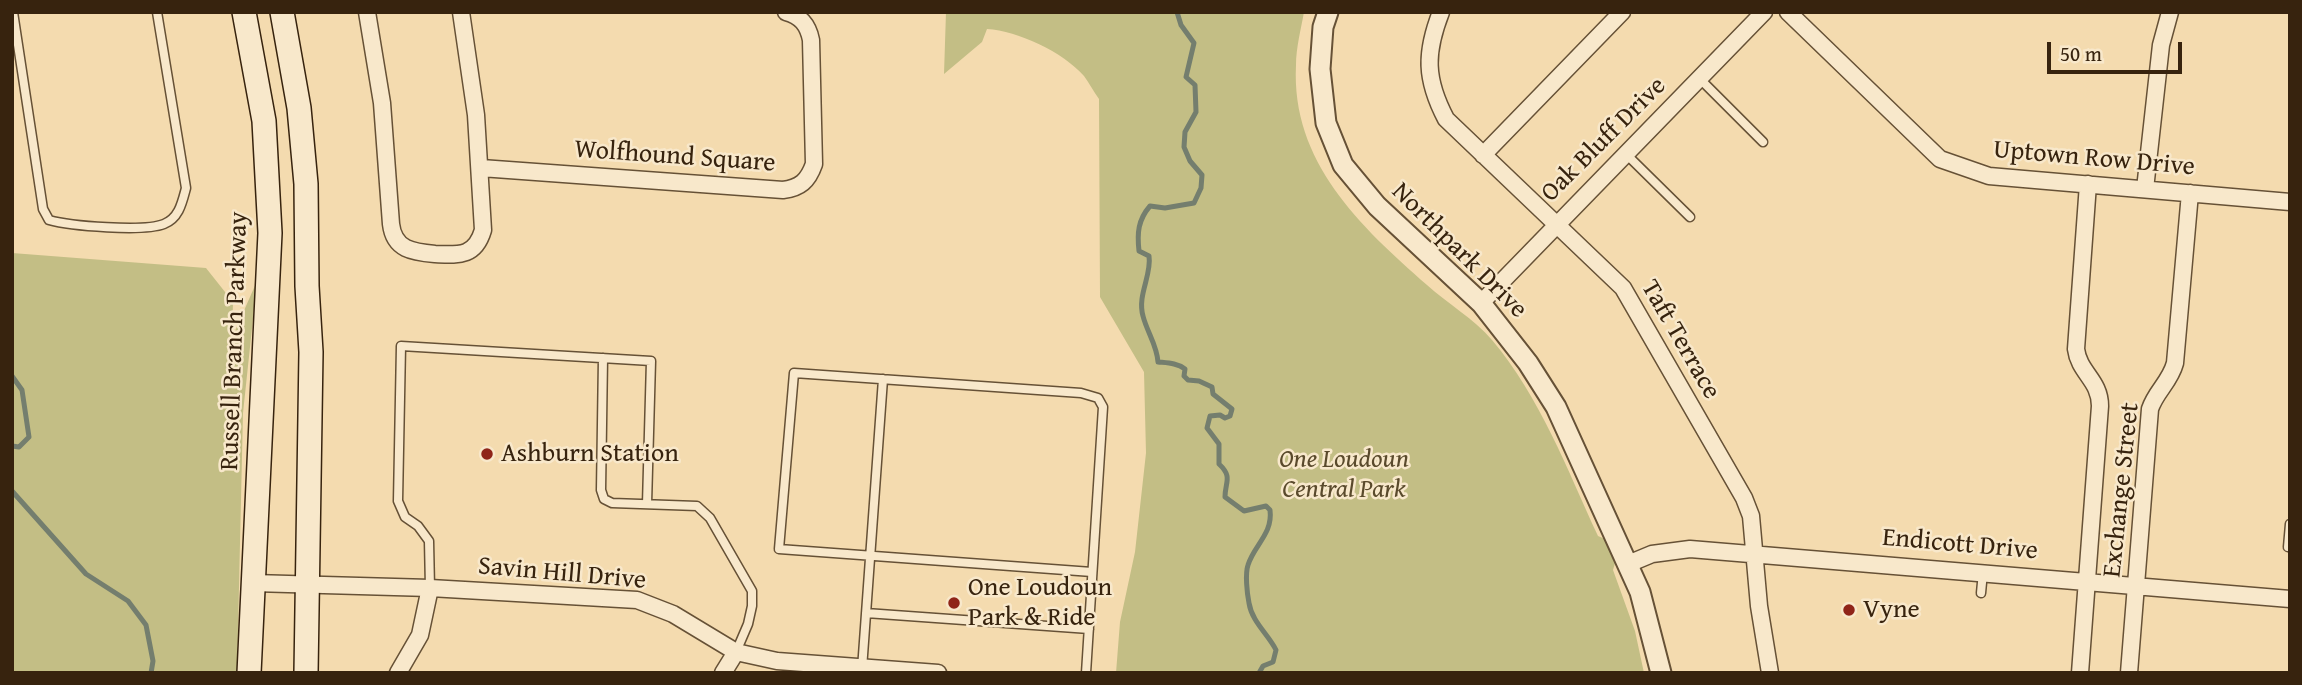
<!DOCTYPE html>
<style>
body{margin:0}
#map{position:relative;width:2302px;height:685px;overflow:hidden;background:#f4dbaf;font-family:"Gentium Book Plus",serif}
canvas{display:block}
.frame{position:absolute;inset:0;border:14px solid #37230e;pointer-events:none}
.scale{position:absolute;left:2047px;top:42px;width:135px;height:32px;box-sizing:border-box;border:4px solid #37230e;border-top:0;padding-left:9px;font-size:21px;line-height:24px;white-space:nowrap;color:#37230e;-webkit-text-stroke:5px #f8e8cb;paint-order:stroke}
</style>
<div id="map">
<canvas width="2302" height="685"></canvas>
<div class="frame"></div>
<div class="scale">50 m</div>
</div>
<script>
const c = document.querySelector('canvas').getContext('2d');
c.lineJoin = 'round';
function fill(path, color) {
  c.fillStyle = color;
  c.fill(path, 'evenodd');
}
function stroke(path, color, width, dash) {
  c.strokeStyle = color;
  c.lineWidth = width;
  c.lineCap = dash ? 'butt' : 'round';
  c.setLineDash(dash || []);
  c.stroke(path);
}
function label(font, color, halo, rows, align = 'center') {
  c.font = font + ' "Gentium Book Plus",serif';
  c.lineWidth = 5;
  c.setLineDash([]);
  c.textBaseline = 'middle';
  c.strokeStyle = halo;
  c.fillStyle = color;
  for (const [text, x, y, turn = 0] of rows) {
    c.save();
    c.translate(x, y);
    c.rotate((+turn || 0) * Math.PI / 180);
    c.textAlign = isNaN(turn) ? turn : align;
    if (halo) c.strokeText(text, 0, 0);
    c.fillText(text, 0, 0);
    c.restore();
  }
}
const green = new Path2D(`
 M 946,12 L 1304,12 C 1301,29 1296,48 1296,65 C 1291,162 1360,226 1427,285 C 1447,303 1474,319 1492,340 C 1540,397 1567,469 1598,536 L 1605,539 L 1615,563 L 1613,570 L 1635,631 L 1644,673 L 1116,673 L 1120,622 L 1135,552 L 1146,453 L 1144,372 L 1100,297 L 1099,99 C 1094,92 1089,83 1084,76 C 1063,52 1018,31 987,29 L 982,42 L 944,74 Z
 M 12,253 L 206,268 L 233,302 L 232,338 L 257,281 L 243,413 L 237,673 L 12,673 Z`);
const stream = new Path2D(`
 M 1177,12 L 1181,25 L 1194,43 L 1186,77 L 1195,85 L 1196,112 L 1185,132 L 1184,147 L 1190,161 L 1202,175 L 1201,188 L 1194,203 L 1165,208 L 1150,206 C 1138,220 1137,233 1139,251 L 1149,256 C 1152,275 1137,295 1143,316 C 1147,332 1157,345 1158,362 C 1168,363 1177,363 1185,369 L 1184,376 L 1188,380 L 1199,381 L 1212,387 L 1213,394 L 1232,409 L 1230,416 L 1225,418 L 1220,415 L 1210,416 L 1207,428 L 1219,444 L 1219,464 C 1233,477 1225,482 1225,497 L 1244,511 L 1266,506 L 1270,510 C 1273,534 1254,545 1248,565 C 1245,574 1247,593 1249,603 C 1252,622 1268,634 1276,650 L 1273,662 L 1263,666 L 1259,673
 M 12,376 L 22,390 L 29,437 L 19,447 L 12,446
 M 12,491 L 86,574 L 128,601 L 146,625 L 153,661 L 151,673`);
const service = new Path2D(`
 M 13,12 L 43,209 L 49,220 C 70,226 144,232 164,224 C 179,218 182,203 186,188 L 157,12
 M 1699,78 L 1763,142
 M 1625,153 L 1690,217
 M 603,358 L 601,490 L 604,499 L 612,503 L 697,506 L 710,518 L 752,591 L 752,606 L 748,624 L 736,652
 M 2290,524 L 2288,547 L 2290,547
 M 430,588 L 429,541 L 418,526 L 405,517 L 398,501 L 401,346 L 651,361 L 647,504
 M 1981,593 L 1983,572
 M 866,613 L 1089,629
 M 862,669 L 883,379
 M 1086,673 L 1103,407 L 1098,398 L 1081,393 L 794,373 L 779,549 L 1092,572`);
const minor = new Path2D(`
 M 367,12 L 382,103 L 391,224 C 394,250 413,252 435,254 C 459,255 475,257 483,230 L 476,115 L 461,12
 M 1441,12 C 1425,53 1425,79 1446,119 L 1623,288 L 1744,498 L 1751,516 L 1759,606 L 1770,673
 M 1788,12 L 1940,159 L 1989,176 L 2290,202
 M 1483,155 L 1622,12
 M 481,168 L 783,190 C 800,188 808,181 814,164 L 811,40 C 808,25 801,16 786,12
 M 2145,189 L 2161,45 L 2170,12
 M 1481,303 L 1764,12
 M 1628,564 L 1652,554 L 1690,549 L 2290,599
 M 253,583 L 430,588 L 637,600 L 673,614 L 736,652 L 777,661 L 938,673
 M 398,673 L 420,635 L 430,588
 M 723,673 L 736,652
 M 2080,673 L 2100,406 C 2100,380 2079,373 2076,349 L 2088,184
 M 2129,673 L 2150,409 C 2156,391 2170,382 2175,363 L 2190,193`);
const tertiary = new Path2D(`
 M 1328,12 L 1323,27 L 1320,69 L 1326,123 L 1343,165 L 1377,206 L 1481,303 L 1528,363 L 1556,407 L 1640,592 L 1661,673`);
const secondary = new Path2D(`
 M 244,12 L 264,121 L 270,233 L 249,673
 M 282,12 L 299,108 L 306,184 L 307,286 L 311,352 L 306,673`);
const markers = [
 [487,454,7,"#8f2418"],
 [954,603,7,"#8f2418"],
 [1849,610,7,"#8f2418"]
];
const streetNames = [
 ["Oak Bluff Drive",1604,140,-45],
 ["Wolfhound Square",675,157,4],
 ["Uptown Row Drive",2094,159,5],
 ["Northpark Drive",1459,251,45],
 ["Taft Terrace",1680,340,60],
 ["Russell Branch Parkway",235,341,-88],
 ["Exchange Street",2122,490,-84],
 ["Endicott Drive",1960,545,5],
 ["Savin Hill Drive",562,574,5]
];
const poiNames = [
 ["Ashburn Station",501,454],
 ["One Loudoun",968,588],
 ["Park & Ride",968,618],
 ["Vyne",1863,610]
];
const parkNames = [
 ["One Loudoun",1344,460],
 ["Central Park",1344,490]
];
fill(green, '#c3be85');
stroke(stream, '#747e6e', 5);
stroke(service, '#665136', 11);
stroke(minor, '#665136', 19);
stroke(tertiary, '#665136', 23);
stroke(secondary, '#37230e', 26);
stroke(service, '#f8e8cb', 8);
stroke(minor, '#f8e8cb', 16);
stroke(tertiary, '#f8e8cb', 19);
stroke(secondary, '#f8e8cb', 23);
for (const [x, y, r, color] of markers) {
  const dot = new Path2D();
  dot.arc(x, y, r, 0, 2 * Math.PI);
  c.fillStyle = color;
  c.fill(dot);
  stroke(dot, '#f8e8cb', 2.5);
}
label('26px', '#37230e', '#f8e8cb', streetNames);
label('26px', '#37230e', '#f8e8cb', poiNames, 'left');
label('italic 26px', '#5a4a2c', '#f8e8cb', parkNames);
</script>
